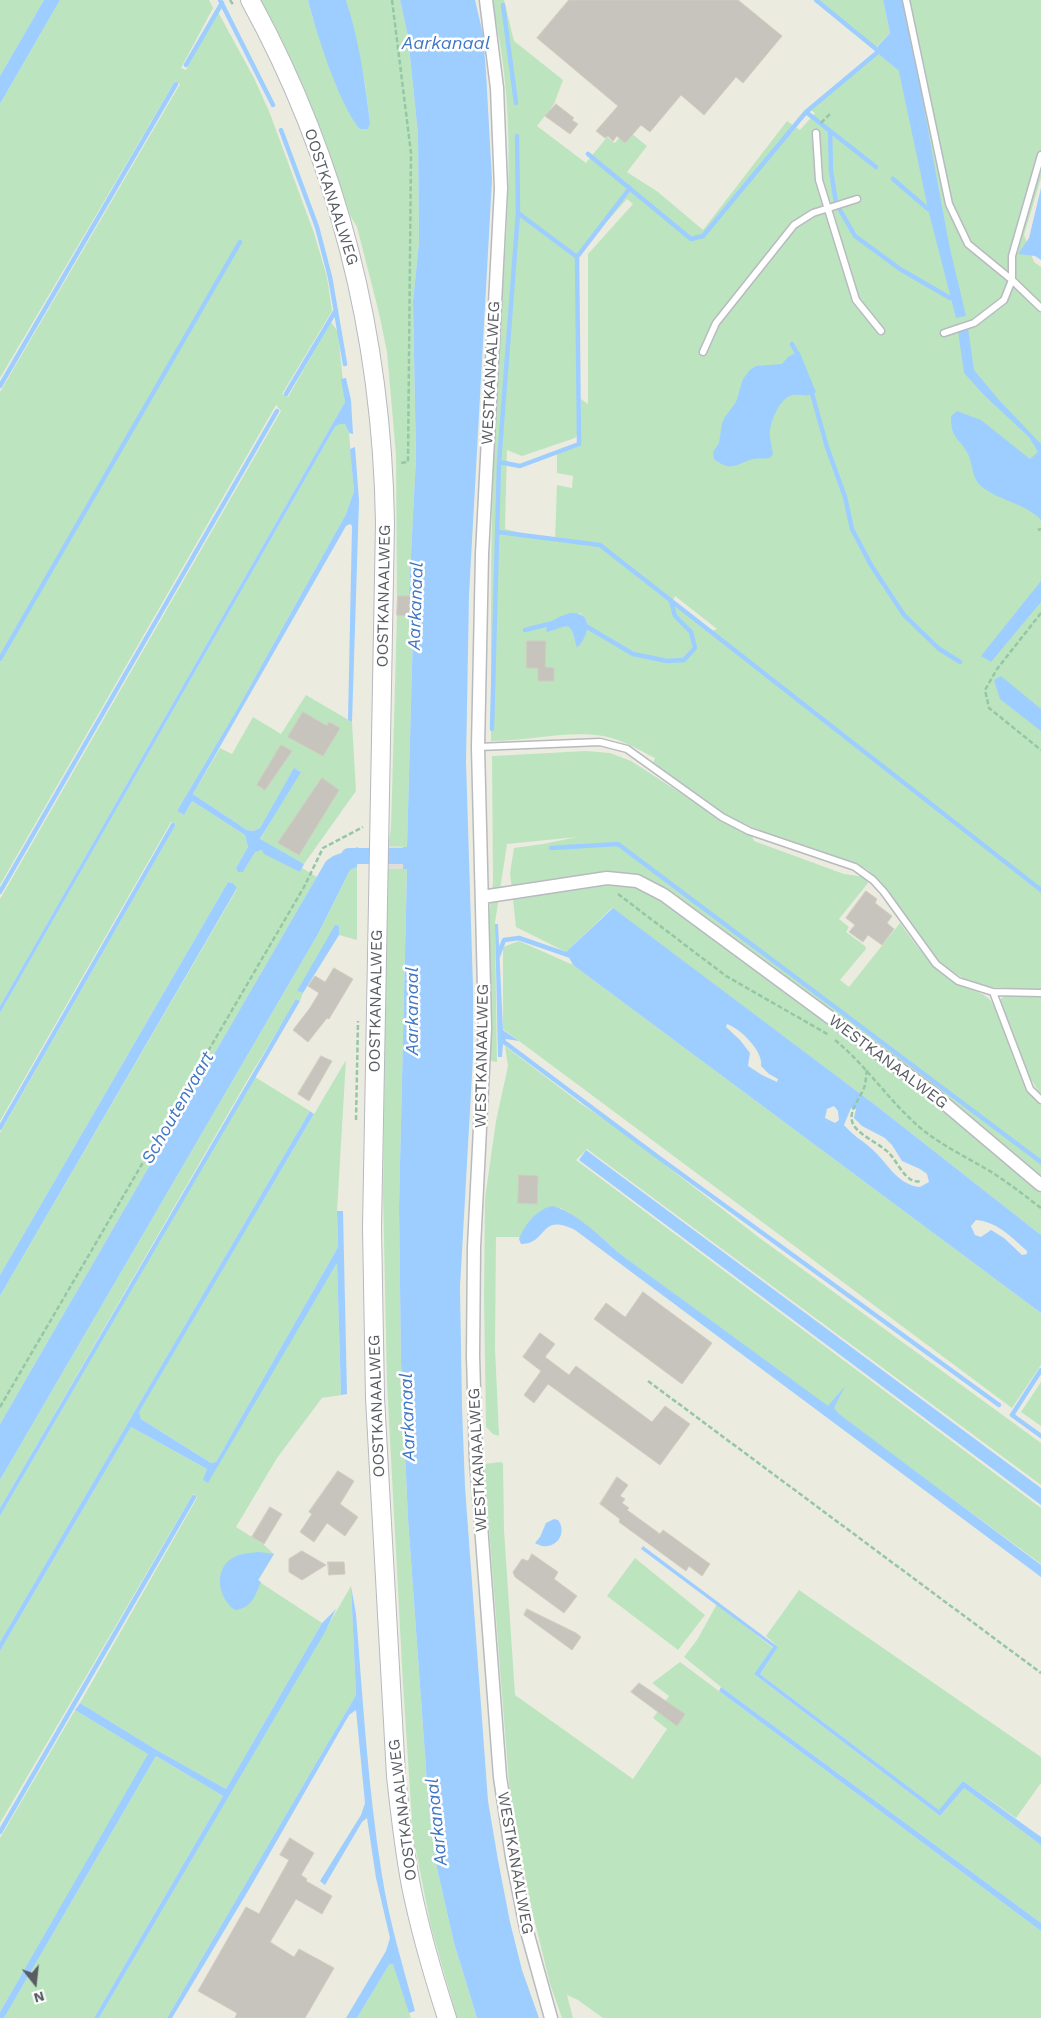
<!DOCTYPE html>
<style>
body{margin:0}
#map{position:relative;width:1041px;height:2018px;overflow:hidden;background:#ecebe0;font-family:"Work Sans",sans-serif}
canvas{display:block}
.north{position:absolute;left:10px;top:1958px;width:50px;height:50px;-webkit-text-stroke:4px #fff;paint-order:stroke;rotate:164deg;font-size:14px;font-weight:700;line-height:20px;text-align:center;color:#595c62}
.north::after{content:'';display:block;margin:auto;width:18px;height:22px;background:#595c62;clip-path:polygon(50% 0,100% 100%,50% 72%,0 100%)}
</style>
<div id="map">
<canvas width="1041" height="2018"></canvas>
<div class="north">N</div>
</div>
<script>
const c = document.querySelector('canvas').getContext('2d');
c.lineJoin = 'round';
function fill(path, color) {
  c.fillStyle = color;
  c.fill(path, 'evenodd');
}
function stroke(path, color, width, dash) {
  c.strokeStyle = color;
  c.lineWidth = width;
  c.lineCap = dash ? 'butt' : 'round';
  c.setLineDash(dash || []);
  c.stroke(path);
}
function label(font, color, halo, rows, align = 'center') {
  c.font = font + ' "Work Sans",sans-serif';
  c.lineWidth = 5;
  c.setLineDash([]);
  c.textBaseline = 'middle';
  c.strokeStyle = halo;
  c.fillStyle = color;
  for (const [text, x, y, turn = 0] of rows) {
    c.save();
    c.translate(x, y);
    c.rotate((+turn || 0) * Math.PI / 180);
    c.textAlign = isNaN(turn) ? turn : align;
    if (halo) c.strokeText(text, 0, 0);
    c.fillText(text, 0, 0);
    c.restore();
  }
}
const industrial = new Path2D(`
 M 388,846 L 403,847 L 403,869 L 387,869 Z`);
const green = new Path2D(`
 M 0,0 L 44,0 L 0,76 Z
 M 60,0 L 209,0 L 213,8 L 181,68 L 186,70 L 218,12 L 254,78 L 269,111 L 314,233 L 327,277 L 332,311 L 282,394 L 288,397 L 331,322 L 338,332 L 345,402 L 0,1006 L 0,899 L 281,411 L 276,405 L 0,885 L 0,662 L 242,241 L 240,240 L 0,655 L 0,392 L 180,84 L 175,81 L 0,378 L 0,104 Z
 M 260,0 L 308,0 L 313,19 L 337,87 L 370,123 L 365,83 L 346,0 L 400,0 L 408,36 L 418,135 L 419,242 L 413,302 L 416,457 L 409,594 L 414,595 L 407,847 L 388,846 L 391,828 L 397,614 L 396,455 L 387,352 L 379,313 L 357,227 L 350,215 L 323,135 L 290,60 Z
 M 491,0 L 504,0 L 514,41 L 563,80 L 554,104 L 537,126 L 586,163 L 607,137 L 615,143 L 626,129 L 647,146 L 627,172 L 658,192 L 703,230 L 787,121 L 800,130 L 815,113 L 811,110 L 878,53 L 885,59 L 911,41 L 902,0 L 1041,0 L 1041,178 L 1024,235 L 1034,262 L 1041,267 L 1041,990 L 988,987 L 974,985 L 947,968 L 928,950 L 887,891 L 868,870 L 851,861 L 784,840 L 727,817 L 696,796 L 653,763 L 655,758 C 639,750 621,739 603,736 C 570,730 526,741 491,741 C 491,619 490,497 497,375 C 504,250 522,123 491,0 ZM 627,199 L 633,204 L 588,254 L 588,404 L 581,399 L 579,444 L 557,452 L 557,473 L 573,476 L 572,488 L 557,485 L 555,541 L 505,529 L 507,450 L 522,456 L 575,438 L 577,435 L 576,256 ZM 675,596 L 717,629 L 712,631 L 673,601 ZM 580,613 L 587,621 L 577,647 L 572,629 L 569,626 L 559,627 Z
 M 819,0 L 883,0 L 890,33 L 876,47 Z
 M 340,424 L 345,424 L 349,433 L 354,491 L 346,514 L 239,706 L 177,811 L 184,815 L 192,801 L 245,835 L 248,847 L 236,868 L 243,872 L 255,851 L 262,850 L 300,872 L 302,868 L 317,877 L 0,1424 L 0,1296 L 237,889 L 233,883 L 228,882 L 0,1275 L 0,1133 L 176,824 L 171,822 L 0,1121 L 0,1013 L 335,427 Z
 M 306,695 L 352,722 L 356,791 L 304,864 L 260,840 L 300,771 L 294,769 L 260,828 L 253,831 L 247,830 L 193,794 L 220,748 L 232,754 L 253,717 L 281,734 Z
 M 586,751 L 610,753 L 631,761 L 727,823 L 752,836 L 754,841 L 844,874 L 865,877 L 868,883 L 839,919 L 849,927 L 846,932 L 865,946 L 866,949 L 840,980 L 849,987 L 900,923 C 916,945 931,967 954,982 C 965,989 983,991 991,1001 C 1013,1032 1012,1077 1041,1103 L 1041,1235 L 874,1104 L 612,908 L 566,952 L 516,927 L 510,873 L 514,848 L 543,844 L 577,837 L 507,844 L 495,923 L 497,1062 L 491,1061 L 488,924 L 493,881 L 492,756 Z
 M 357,867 L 357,940 L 339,935 L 339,926 L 300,992 L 303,993 L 300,1001 L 297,999 L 251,1074 L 0,1508 L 0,1480 L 318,934 L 350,870 Z
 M 387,869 L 407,869 L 399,1207 L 401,1363 L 408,1519 L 429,1810 L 437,1868 L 454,1943 L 477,2018 L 457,2018 L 431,1927 L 413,1836 L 403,1684 L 387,1383 L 383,1193 Z
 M 519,941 L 573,965 L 1041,1313 L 1041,1365 L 1012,1408 L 503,1029 L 503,947 Z
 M 1005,995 L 1041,996 L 1041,1095 L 1028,1075 L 1001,1004 L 1000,1000 Z
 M 505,1046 L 580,1103 L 616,1127 L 761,1239 L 1041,1443 L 1041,1485 L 587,1149 L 576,1160 L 1041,1508 L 1041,1564 L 624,1257 L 596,1233 L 561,1208 L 521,1234 L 520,1237 L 496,1237 L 495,1348 L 499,1436 L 493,1434 L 486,1427 L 484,1295 L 485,1198 L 496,1121 L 508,1066 Z
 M 346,1060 L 337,1211 L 338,1247 L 216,1462 L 211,1463 L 141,1419 L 138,1412 Z
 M 255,1077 L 310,1111 L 0,1642 L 0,1516 Z
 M 337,1263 L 341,1395 L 322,1398 L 277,1458 L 236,1527 L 263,1544 L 274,1554 L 258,1581 L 322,1623 L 226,1789 L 155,1749 L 80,1703 L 197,1498 L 196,1495 L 193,1494 L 0,1823 L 0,1651 L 131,1427 L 207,1469 L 205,1482 Z
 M 1041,1382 L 1041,1426 L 1021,1412 Z
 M 500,1462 L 503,1463 L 504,1530 L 515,1695 L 633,1779 L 667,1729 L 653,1718 L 669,1696 L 652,1683 L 680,1662 L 1041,1931 L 1041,2018 L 603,2018 L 578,2000 L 567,1995 L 573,2018 L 562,2018 L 550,1984 L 531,1906 L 510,1796 L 484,1464 Z
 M 635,1558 L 705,1615 L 678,1650 L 607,1596 Z
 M 351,1586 L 356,1695 L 167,2018 L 99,2018 Z
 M 799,1590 L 1041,1757 L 1041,1783 L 1016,1818 L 963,1781 L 940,1811 L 760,1674 L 778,1647 L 766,1636 Z
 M 717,1604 L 773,1648 L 754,1674 L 940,1816 L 964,1788 L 1041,1845 L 1041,1923 L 721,1687 L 684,1657 L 697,1640 Z
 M 75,1710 L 149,1754 L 0,2012 L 0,1838 Z
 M 156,1756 L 223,1796 L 94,2018 L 4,2018 Z
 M 394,1964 L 411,2018 L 357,2018 L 389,1965 Z`);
const water = new Path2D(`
 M 44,0 L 60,0 L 0,104 L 0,76 Z
 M 308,0 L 346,0 C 359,40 365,81 370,123 L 368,129 L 360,129 C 339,105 316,32 308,0 Z
 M 400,0 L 475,0 L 483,34 L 486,72 L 492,180 L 469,595 L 466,762 L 473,988 L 473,1057 L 460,1287 L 462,1407 L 465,1487 L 488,1801 L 498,1860 L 510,1922 L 522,1970 L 539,2018 L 477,2018 L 454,1943 L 437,1868 L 429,1810 L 408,1519 L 401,1363 L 399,1207 L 407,869 L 403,869 L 403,847 L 407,847 L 414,595 L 409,594 L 416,457 L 413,302 L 419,242 L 418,135 L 408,36 Z
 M 883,0 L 902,0 C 919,74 931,148 945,222 C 950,253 959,284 966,316 L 956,318 L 928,209 L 898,67 L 877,47 L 890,33 Z
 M 1041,188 L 1041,260 L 1035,256 L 1018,254 L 1029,238 Z
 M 968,328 L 974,370 L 999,400 L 1041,444 L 1041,520 C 1025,502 995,501 978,483 C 972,475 972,462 968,454 C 958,436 951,440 951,416 L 957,411 L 981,420 L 1030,459 L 1038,452 L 1029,437 L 985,396 L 964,373 L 958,331 Z
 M 799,351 L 816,392 C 808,398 802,394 793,395 C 779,397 768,426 770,438 C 771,443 772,448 773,454 L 770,458 C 765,459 758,458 753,459 C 735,464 732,473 714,459 L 713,452 L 719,443 L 722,423 L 725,417 L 736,402 L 743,379 L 750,370 L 756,366 L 782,364 L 788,357 Z
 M 346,378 L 351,400 L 353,434 L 349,433 L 345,424 L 340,424 L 335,427 L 0,1013 L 0,1006 L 345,402 L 341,379 Z
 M 355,447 L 359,501 L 352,722 L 348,720 L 352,526 L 350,524 L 346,526 L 193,794 L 247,830 L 253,831 L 260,828 L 294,768 L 301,772 L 260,839 L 304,864 L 300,872 L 264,854 L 262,850 L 255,852 L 243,872 L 238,872 L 236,868 L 248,847 L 245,835 L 192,801 L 184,815 L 177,811 L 239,706 L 346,514 L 354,491 L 350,449 Z
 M 1041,581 L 1041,602 L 991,662 L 981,656 Z
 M 570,613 C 595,612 589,636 577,648 C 570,621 572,624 547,632 L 546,630 C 550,619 559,617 570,613 Z
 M 1001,676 L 1041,709 L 1041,731 L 1000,699 L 994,680 Z
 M 358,847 L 357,867 L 350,870 L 318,934 L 0,1480 L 0,1424 L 326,861 L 333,856 Z
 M 228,882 L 233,883 L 237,888 L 0,1296 L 0,1275 Z
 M 613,908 L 874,1104 L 1041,1235 L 1041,1313 L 573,965 L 566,952 ZM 727,1024 C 740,1028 764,1052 761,1066 L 769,1074 L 778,1079 L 777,1082 L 762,1075 L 748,1066 L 750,1053 L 740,1040 L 726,1027 ZM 834,1106 L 838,1111 L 839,1120 L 835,1123 L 825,1118 L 827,1109 ZM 851,1108 L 856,1109 L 854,1118 L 862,1126 L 885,1138 L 892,1145 L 902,1161 L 920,1169 L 927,1174 L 929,1182 L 920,1187 C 898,1185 888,1164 874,1151 C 864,1141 853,1136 844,1125 ZM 976,1220 C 998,1222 1011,1237 1027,1251 L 1027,1254 L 1022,1255 L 1004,1238 L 991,1230 L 981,1237 L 975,1235 L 971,1226 Z
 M 495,924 L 498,924 L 503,1030 L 519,1041 L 506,1039 L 503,1044 L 502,1057 L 498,1057 Z
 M 335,925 L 339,926 L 339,935 L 303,993 L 297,991 Z
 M 296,999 L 300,1001 L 0,1516 L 0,1508 Z
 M 310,1111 L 314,1114 L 139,1412 L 141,1419 L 211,1463 L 216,1462 L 338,1247 L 337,1211 L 343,1211 L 347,1394 L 341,1395 L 337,1263 L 208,1483 L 203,1480 L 207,1469 L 131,1427 L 0,1651 L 0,1642 Z
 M 586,1150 L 1041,1488 L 1041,1505 L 579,1160 Z
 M 553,1206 C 582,1215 603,1241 627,1259 C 694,1308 761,1357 828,1406 L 845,1386 L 834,1408 L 839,1414 L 1041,1565 L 1041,1577 L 575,1230 C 539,1212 548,1244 521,1244 L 519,1239 C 524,1225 538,1208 553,1206 Z
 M 554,1519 L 558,1520 C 566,1530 560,1545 547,1546 C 543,1547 539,1545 535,1543 L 540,1537 L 546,1523 Z
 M 643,1546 L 778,1647 L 760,1674 L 939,1810 L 963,1781 L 1041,1837 L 1041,1845 L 964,1788 L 940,1816 L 754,1674 L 773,1647 L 641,1549 Z
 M 259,1552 L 274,1554 L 258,1580 L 261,1582 C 255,1596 252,1608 235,1610 C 219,1600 213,1571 231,1559 C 239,1553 250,1553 259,1552 Z
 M 351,1586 L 356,1614 C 363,1701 368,1789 382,1875 C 389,1921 403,1966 415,2011 L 409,2013 L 393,1964 L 389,1965 L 357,2018 L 346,2018 L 386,1951 L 390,1938 L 376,1878 L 367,1818 L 362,1822 L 325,1885 L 320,1881 L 361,1815 L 365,1803 L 356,1710 L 349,1715 L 251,1886 L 172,2018 L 167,2018 L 356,1695 Z
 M 336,1609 L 325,1632 L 99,2018 L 94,2018 L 223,1796 L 156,1756 L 4,2018 L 0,2018 L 0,2012 L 148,1754 L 75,1710 L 80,1703 L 155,1749 L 226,1789 L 322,1623 Z
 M 721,1687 L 1041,1923 L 1041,1931 L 719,1691 Z`);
const stream = new Path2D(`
 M 220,0 L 273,105
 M 816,0 L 898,67
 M 503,5 L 516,103
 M 186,65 L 222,3
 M 806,112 L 876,167
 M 281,130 L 317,227 L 330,277 L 345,364
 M 830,131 L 831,171 L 836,203 L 855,236 L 900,269 L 950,298
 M 517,136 L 518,213 L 499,462 L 520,466 L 579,444 L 577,257 L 630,188
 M 588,154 L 691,239 L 703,236 L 806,112 L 879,51
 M 893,179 L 928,209
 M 518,213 L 577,257
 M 792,344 L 799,357
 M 0,386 L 176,84
 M 811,390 L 827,447 L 845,497 L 852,529 L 871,565 L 904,615 L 938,648 L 960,662
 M 286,394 L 336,310
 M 498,532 L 600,545 L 1041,890
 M 584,625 L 633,654 L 667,661 L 684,660 L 695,648 L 691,632 L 675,616 L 671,601
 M 525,630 L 553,623
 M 0,659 L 240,242
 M 492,729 L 499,462
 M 551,848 L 618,844 L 1041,1162
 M 0,892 L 277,411
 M 498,956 L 504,940 L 519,938 L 574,957
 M 500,1039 L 662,1160 L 999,1405
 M 0,1128 L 173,825
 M 1041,1370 L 1012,1415 L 1041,1436
 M 0,1832 L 194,1497`);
const canal = new Path2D(`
 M 342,868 L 349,856 L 424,856`);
const building = new Path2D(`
 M 569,0 L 738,0 L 782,36 L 743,83 L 736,77 L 704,115 L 681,95 L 650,132 L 641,125 L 625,143 L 617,136 L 613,141 L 608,136 L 605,138 L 596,131 L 618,106 L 537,38 Z
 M 556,104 L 574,118 L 572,120 L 578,124 L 570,134 L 545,116 Z
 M 398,596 L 413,596 L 412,616 L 397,615 Z
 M 527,641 L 546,641 L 545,667 L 554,668 L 554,681 L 538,681 L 538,668 L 527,668 Z
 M 303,712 L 327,726 L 329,722 L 340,728 L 323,756 L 288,737 Z
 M 281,745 L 292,751 L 265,790 L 257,785 Z
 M 322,778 L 339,790 L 299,855 L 278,843 Z
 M 866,891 L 877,899 L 875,903 L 892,916 L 887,923 L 894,929 L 882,945 L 868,935 L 863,942 L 849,932 L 855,925 L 846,918 Z
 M 334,968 L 353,979 L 329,1019 L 327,1018 L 308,1042 L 293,1030 L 310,1008 L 319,993 L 308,986 L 315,976 L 325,982 Z
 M 321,1056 L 332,1061 L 309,1101 L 298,1094 Z
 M 519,1175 L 538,1176 L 537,1204 L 518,1203 Z
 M 643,1292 L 712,1343 L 682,1384 L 594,1319 L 606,1303 L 625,1317 Z
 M 540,1333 L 555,1344 L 545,1357 L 569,1375 L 576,1366 L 652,1422 L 665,1406 L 690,1424 L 660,1465 L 548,1384 L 534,1403 L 524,1395 L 541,1371 L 523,1357 Z
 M 338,1471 L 354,1481 L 340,1504 L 358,1517 L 345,1536 L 327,1523 L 314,1542 L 300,1532 L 312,1514 L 309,1512 Z
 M 617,1477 L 628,1485 L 620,1496 L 625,1499 L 622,1503 L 629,1508 L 627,1510 L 660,1534 L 663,1530 L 710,1564 L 702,1576 L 689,1566 L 686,1571 L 619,1522 L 620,1519 L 600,1504 Z
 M 270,1507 L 282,1514 L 264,1544 L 252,1537 Z
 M 302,1551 L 326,1565 L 302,1580 L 289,1572 L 289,1559 Z
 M 532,1554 L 558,1572 L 554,1579 L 577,1596 L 564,1613 L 515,1577 L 513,1572 L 522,1559 L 528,1561 Z
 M 328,1562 L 344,1562 L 345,1574 L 329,1575 Z
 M 527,1609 L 576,1633 L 581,1637 L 572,1650 L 524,1615 Z
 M 639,1683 L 685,1714 L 677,1726 L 631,1692 Z
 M 290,1838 L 314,1853 L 301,1875 L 307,1879 L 306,1881 L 332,1896 L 322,1914 L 296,1899 L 270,1942 L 294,1957 L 299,1949 L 334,1968 L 305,2018 L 235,2018 L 237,2013 L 198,1991 L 246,1907 L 259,1914 L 289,1860 L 280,1855 Z`);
const path = new Path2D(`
 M 230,0 L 234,6
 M 392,0 L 411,153 L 408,462 L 399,463
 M 821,123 L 830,114
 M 1038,530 L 1041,529
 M 1041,613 L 997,669 L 985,690 L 989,708 L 1041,750
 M 618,894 L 726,976 L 829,1035
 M 835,1040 C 869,1068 890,1103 923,1130 C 943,1146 966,1157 988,1170 C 1006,1181 1024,1195 1041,1208
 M 867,1070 C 866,1075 866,1080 865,1085 C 862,1096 849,1109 852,1121 C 854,1133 879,1143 889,1153 C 898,1162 906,1185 921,1181
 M 356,1120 L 358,1021
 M 648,1381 L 1041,1673
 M 0,1407 L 304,887 L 323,848 L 363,827`);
const service = new Path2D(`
 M 906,0 L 949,204 L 968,244 L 1012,280 L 1041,308
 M 816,133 L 819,180 L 856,300 L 881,331
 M 944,333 L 974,323 L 1004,300 L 1012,280 L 1012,256 L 1041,155
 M 703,352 L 716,323 L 794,225 L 813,213 L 857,199
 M 478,747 L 600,742 L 627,749 L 722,817 L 749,831 L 855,867 L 873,880 L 884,892 L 936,964 L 958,981 L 993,992
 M 1041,993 L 993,992 L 1030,1089 L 1041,1100`);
const minor = new Path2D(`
 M 486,0 L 497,88 L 501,188 L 482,554 L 478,747 L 485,1028 L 474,1247 L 473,1356 L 476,1459 L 500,1777 L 512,1857 L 526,1928 L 551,2018
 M 482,897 L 607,878 L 637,881 L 664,895 L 931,1092 L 1041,1185`);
const secondary = new Path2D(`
 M 250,0 C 340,164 382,337 385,523 L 372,1227 L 375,1398 L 396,1776 C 400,1813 404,1849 411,1886 C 420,1930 433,1975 447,2018`);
const streetNames = [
 ["OOSTKANAALWEG",331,197,72],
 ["WESTKANAALWEG",491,373,-87],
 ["OOSTKANAALWEG",384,596,-89],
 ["OOSTKANAALWEG",376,1001,-89],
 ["WESTKANAALWEG",482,1056,-89],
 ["WESTKANAALWEG",888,1062,37],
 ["OOSTKANAALWEG",377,1406,-92],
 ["WESTKANAALWEG",478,1460,-93],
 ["OOSTKANAALWEG",403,1810,-97],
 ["WESTKANAALWEG",515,1863,80]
];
const waterNames = [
 ["Aarkanaal",446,44],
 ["Aarkanaal",416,606,-88],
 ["Aarkanaal",413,1011,-90],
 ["Schoutenvaart",178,1108,-60],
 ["Aarkanaal",408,1417,-92],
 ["Aarkanaal",437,1822,-96]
];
fill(industrial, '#e0ded8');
fill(green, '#bce5bf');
fill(water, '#9dceff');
stroke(stream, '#9dceff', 4.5);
stroke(canal, '#9dceff', 16);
fill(building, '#c7c4bd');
stroke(building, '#d1ccbf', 1);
stroke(service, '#b8bac0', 9);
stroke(minor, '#b8bac0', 15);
stroke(secondary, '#b6b9bf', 20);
stroke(path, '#95c6a6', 2.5, [5, 2.5]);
stroke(service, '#fff', 6);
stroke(minor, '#fff', 12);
stroke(secondary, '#fff', 18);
label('16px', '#595c62', '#fff', streetNames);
label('italic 18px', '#3f76c3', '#fff', waterNames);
</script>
